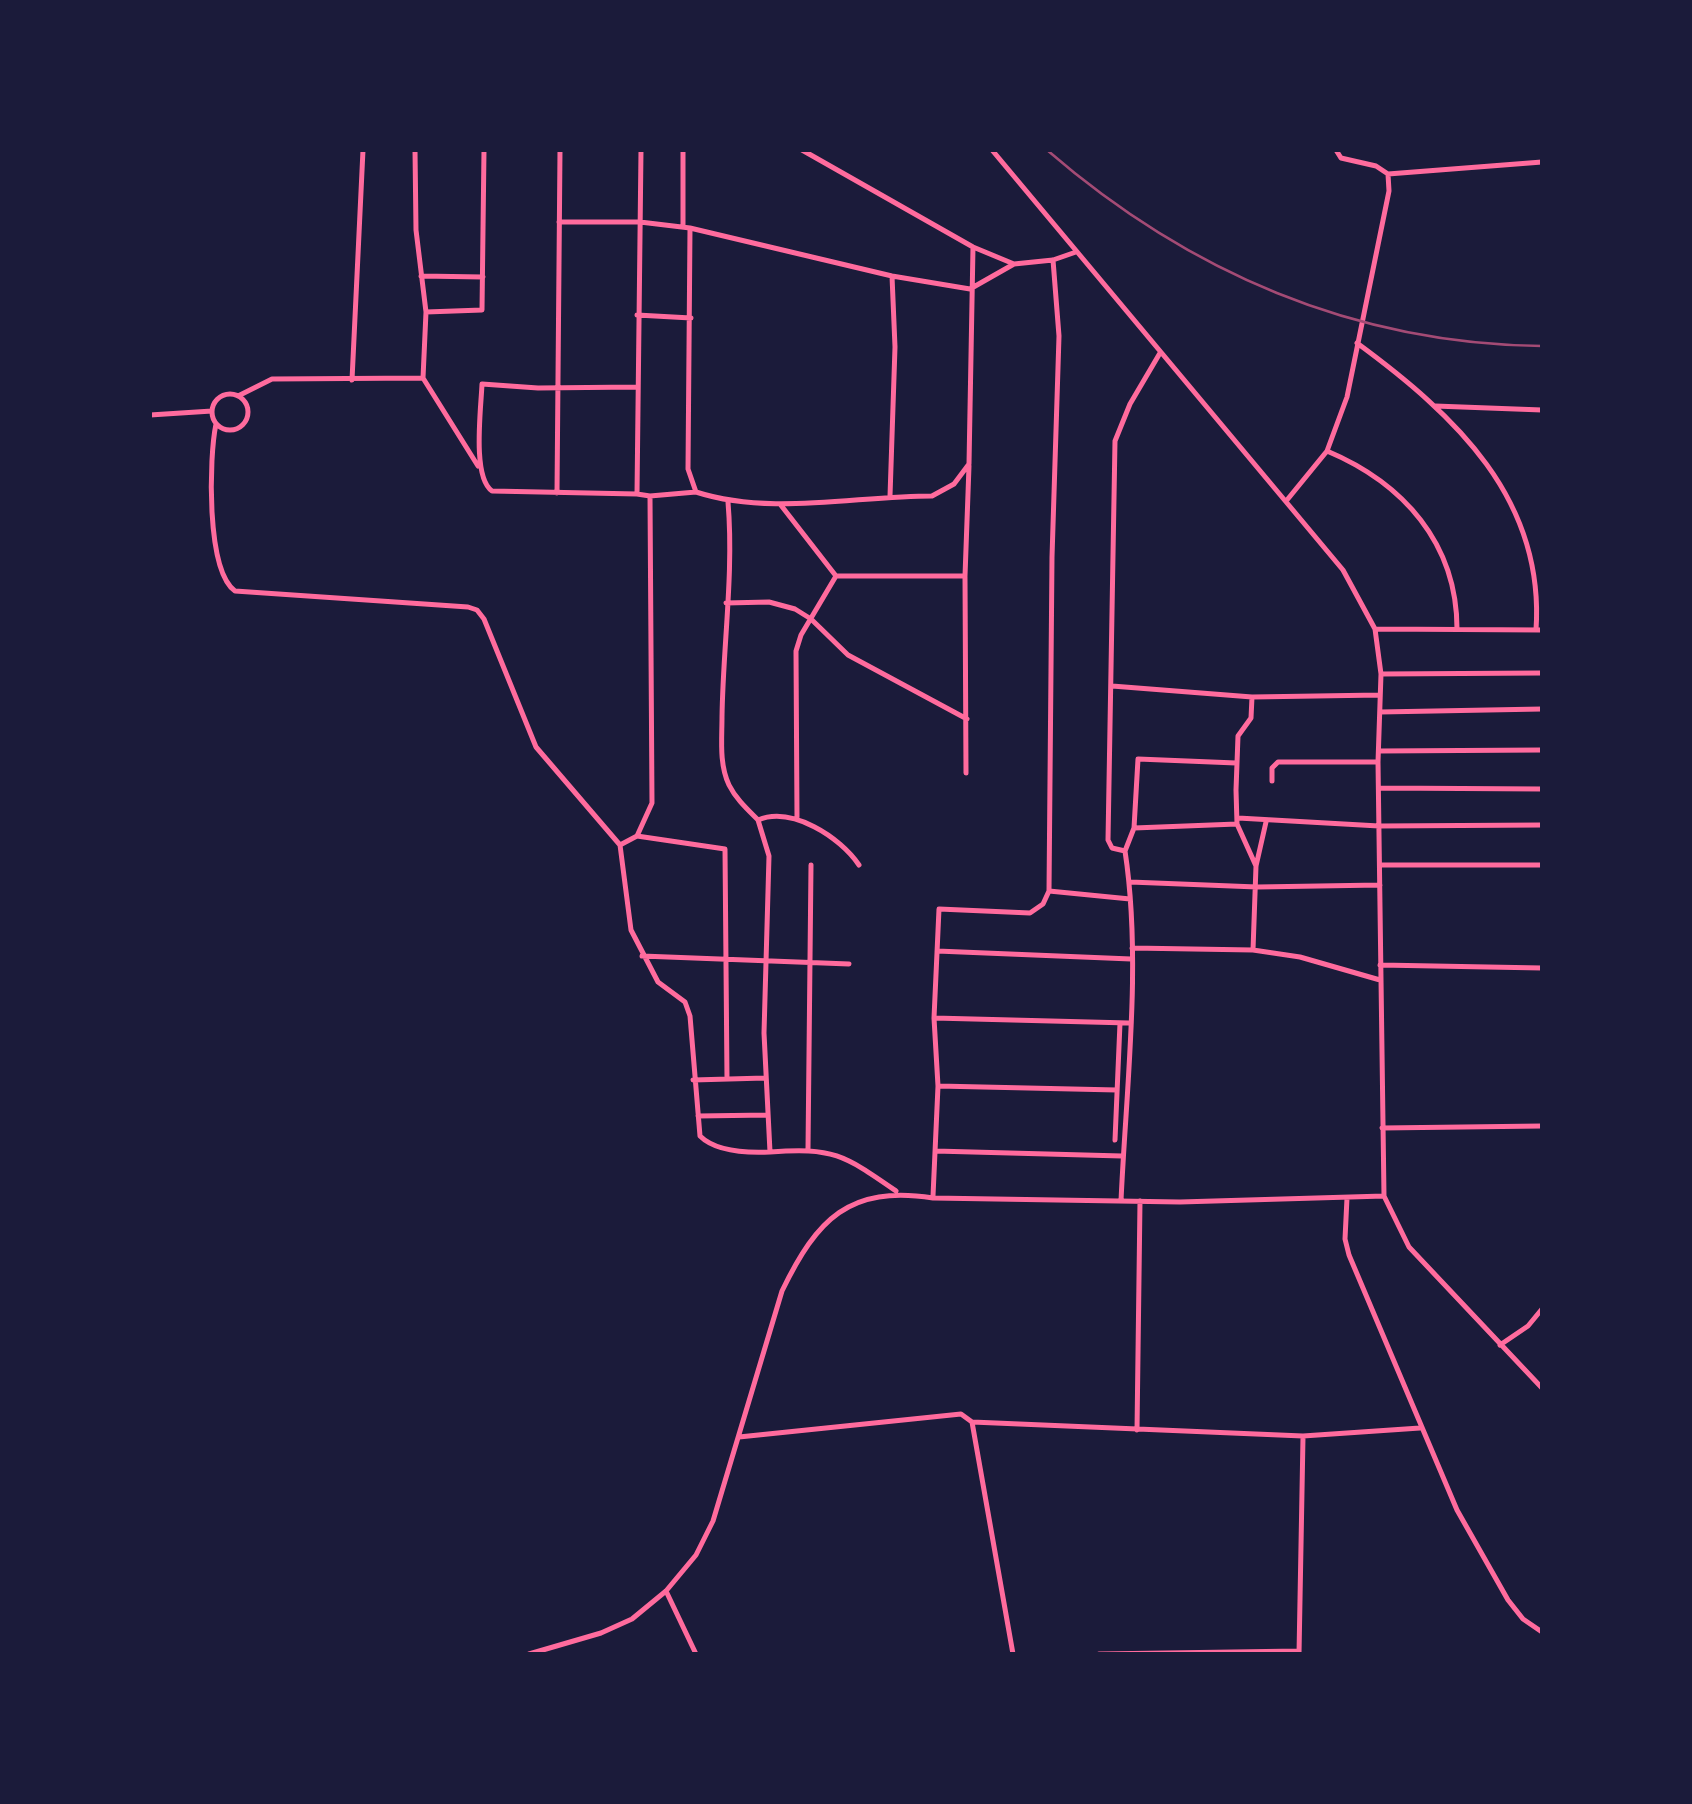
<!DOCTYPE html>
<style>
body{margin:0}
#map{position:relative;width:1692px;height:1804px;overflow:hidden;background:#1b1b3a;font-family:"Fira Sans",sans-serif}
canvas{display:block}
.frame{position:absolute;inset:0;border:152px solid #1b1b3a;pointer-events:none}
</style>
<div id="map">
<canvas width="1692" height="1804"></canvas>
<div class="frame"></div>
</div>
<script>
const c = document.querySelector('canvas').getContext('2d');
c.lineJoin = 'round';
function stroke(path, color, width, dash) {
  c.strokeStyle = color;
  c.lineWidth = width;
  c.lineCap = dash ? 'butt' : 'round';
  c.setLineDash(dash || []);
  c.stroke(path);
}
const minor = new Path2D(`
 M 802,150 L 973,247 L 1014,264
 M 992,150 L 1343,570 L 1375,629 L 1381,674 L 1378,762 L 1384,1196 L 1409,1247 L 1542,1388
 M 1388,174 L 1542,162
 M 559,222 L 640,222 L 690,228 L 892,276 L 970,289 L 1014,264 L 1053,260 L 1076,252
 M 683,227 L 683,150
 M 690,228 L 688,469 L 696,492 C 770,516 855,496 932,496 L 954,484 L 969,464 L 973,247
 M 421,276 L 483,277
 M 426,312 L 482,310 L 484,150
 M 637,315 L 691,318
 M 1357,343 C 1455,415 1545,499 1536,630
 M 1160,353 L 1130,404 L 1115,441 L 1108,840 L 1112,848 L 1125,851 L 1134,828 L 1138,759 L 1236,763
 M 423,378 L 478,466
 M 352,380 L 363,150
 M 636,387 L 538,388 L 482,384 C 481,409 472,477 492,491 L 637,494
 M212 412a18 18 0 1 1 36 0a18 18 0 1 1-36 0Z
 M 238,396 L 272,379 L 423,378 L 426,312 L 416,230 L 415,150
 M 1435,406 L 1542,410
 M 150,415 L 212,411
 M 216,424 C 209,457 206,570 235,591 L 468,607 L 477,610 L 484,619 L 536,747 L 620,845 L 631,930 L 658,982 L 685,1002 L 690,1016 L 700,1136 C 716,1152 748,1153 770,1152
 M 1327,451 C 1403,483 1457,543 1457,629
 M 557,493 L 560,150
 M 650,496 L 696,492
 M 890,496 L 895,347 L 892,276
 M 1287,500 L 1327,451 L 1347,397 L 1389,191 L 1388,174 L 1376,166 L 1341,158 L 1336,150
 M 728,502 C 734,573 723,645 722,717 C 722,739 719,764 729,785 C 736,799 747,809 758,820
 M 780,504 L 836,576
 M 726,603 L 769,602 L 795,609 L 811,619 L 848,655 L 967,719
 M 1375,629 L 1542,630
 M 1381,674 L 1542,673
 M 1112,686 L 1252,697 L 1380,695
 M 1252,697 L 1251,718 L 1238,736 L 1236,790 L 1237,824 L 1256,866
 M 1380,712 L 1542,709
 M 1379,751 L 1542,750
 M 966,773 L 965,576 L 969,466
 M 1272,781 L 1272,768 L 1278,762 L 1378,762
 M 1380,788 L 1542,789
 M 797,817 L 796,651 L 801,635 L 836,576 L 965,576
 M 1238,818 L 1379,826 L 1542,825
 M 1134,828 L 1237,824
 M 637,836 L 652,803 L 650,496 L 637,494 L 641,150
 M 620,845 L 637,836 L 725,849 L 727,1079
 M 859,865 C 840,837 792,806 758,820 L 769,856 L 764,1033 L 770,1152 C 833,1147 844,1155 896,1191
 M 1380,865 L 1542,865
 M 1130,882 L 1257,887 L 1380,885
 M 1049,891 L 1130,899
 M 1132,948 L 1253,950 L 1300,957 L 1380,980
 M 1253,950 L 1256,866 L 1266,822
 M 937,951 L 1131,959
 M 642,956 L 849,964
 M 1380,965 L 1542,968
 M 934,1018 L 1129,1023
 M 693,1080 L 765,1078
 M 938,1086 L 1117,1090
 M 698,1116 L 768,1115
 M 1382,1128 L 1542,1126
 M 1115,1140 L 1120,1023
 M 808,1149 L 811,865
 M 935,1151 L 1122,1156
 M 933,1196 L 938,1086 L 934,1018 L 939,909 L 1030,913 L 1043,904 L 1049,891 L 1052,557 L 1059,336 L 1053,260
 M 1347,1198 L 1345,1239 L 1349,1255 L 1457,1510 L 1508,1600 L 1523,1619 L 1542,1632
 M 1121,1201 C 1126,1089 1142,962 1125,851
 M 1500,1345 L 1528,1326 L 1542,1309
 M 972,1422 L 1013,1654
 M 1137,1430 L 1140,1201
 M 739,1437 L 961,1414 L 972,1422 L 1303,1436 L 1420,1428
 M 666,1591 L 696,1654
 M 529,1654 L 601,1633 L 632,1619 L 666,1591 L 696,1555 L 713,1521 L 782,1291 C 817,1219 849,1185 933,1198 L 1180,1202 L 1384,1196
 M 1099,1654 L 1299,1651
 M 1299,1654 L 1303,1437`);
const rail = new Path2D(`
 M 1047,150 C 1188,272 1354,344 1542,346`);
stroke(minor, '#ff6b9d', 5);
stroke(rail, '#a44b75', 2.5);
</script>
